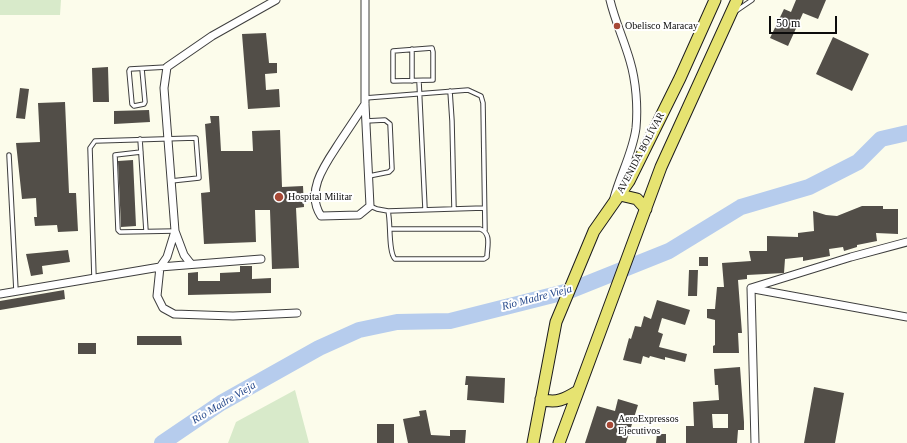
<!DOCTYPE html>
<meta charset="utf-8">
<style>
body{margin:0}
#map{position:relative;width:907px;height:443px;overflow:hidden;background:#fcfceb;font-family:"Times New Roman",serif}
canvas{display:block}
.scale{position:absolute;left:769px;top:16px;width:68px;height:18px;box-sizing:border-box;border:2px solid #0b0b0b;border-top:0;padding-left:5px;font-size:12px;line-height:14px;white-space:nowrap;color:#0b0b0b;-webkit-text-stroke:3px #fff;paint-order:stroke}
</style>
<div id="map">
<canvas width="907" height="443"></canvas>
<div class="scale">50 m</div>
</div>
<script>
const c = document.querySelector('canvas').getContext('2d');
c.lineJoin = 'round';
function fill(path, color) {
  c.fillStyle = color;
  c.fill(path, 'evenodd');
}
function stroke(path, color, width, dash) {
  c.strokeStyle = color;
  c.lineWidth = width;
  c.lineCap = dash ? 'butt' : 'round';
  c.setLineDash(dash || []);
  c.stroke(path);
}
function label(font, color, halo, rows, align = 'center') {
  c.font = font + ' "Times New Roman",serif';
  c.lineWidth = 4;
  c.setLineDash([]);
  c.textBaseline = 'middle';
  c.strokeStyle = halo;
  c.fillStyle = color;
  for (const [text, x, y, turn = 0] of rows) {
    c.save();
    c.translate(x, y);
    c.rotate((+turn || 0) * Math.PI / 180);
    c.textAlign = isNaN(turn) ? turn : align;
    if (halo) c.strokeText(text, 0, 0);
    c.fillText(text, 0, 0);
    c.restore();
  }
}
const pitch = new Path2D(`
 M 0,0 L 61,0 L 60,15 L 0,15 Z
 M 295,390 L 309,443 L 228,443 L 236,422 Z`);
const river = new Path2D(`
 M 162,443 L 221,403 L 319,348 L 359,330 L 397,322 L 450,321 L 569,291 L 669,251 L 741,207 L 809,187 L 858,162 L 881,139 L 907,133`);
const building = new Path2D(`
 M 796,0 L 826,0 L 818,19 L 803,13 L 788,46 L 770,38 L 784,9 L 791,12 Z
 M 266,33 L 269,63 L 277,63 L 277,73 L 265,74 L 266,90 L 279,89 L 280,107 L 248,109 L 242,34 Z
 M 833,37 L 869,54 L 852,91 L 816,74 Z
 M 108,67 L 109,102 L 93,102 L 92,68 Z
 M 20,88 L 29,89 L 25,119 L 16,118 Z
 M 65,102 L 69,193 L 76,193 L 78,231 L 58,232 L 57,225 L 35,226 L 34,217 L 37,217 L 36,198 L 22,199 L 16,143 L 40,142 L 38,103 Z
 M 149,110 L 150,122 L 114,124 L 114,111 Z
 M 210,116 L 219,116 L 221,151 L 253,151 L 252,131 L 280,130 L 282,187 L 303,186 L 304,207 L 296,208 L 299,268 L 272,269 L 270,210 L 255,210 L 256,242 L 204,244 L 201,193 L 210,192 L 205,124 L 211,123 Z
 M 133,160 L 136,226 L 121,227 L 118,161 Z
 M 862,206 L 883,206 L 883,209 L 898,209 L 898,234 L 876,233 L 877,241 L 857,245 L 857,247 L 844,251 L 843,247 L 829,249 L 830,256 L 803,261 L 803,257 L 785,259 L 784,273 L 747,275 L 747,279 L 738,280 L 742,333 L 738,333 L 739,353 L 713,353 L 713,346 L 715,345 L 715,320 L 707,318 L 707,309 L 715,309 L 717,287 L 724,287 L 722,263 L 751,261 L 749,251 L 767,251 L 767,236 L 798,237 L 798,233 L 814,231 L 813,211 L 826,215 L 837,216 Z
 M 68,250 L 70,262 L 42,266 L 43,274 L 31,276 L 26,254 Z
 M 699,257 L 708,257 L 708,266 L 699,266 Z
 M 240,266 L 252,266 L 252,279 L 271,278 L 271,293 L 188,295 L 188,273 L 198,272 L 198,281 L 220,281 L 220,273 L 240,272 Z
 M 689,270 L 698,270 L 697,296 L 688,296 Z
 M 64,290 L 65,299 L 0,310 L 0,301 Z
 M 657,300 L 690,310 L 685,325 L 662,318 L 658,332 L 663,334 L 659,347 L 687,354 L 685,362 L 665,357 L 665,360 L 650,356 L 649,358 L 643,356 L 641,364 L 623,360 L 629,338 L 631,339 L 635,326 L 641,327 L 644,316 L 651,319 Z
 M 137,336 L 181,336 L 182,345 L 137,345 Z
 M 78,343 L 96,343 L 96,354 L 78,354 Z
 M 740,367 L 744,422 L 744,430 L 738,430 L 737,443 L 686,443 L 686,426 L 694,426 L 693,402 L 719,400 L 718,385 L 715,385 L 714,369 ZM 712,414 L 728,414 L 728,428 L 713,428 Z
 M 466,376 L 505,378 L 504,403 L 467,400 L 468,385 L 465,385 Z
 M 814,387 L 844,393 L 835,443 L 804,443 Z
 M 618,399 L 638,405 L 626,443 L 585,443 L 597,406 L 615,411 Z
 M 426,410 L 431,435 L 450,436 L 450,430 L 466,430 L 465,443 L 408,443 L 403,419 L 420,416 L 419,411 Z
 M 377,424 L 394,424 L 394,443 L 377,443 Z
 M 657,434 L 666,434 L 666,443 L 656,443 Z`);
const lane = new Path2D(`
 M 736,11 L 752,0
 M 432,48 L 433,52 L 433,80 L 393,81 L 393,51 Z
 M 412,49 L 412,81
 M 142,69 L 145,102 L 144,104 L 134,106 L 132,104 L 129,71 L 130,69 L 167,67
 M 419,81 L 425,209
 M 450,91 L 452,121 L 454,209
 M 365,98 L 468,90 L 481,96 L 483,103 L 485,230
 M 366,121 L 385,120 L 390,124 L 392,169 L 389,172 L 369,176
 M 140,139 L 146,231
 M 141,152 L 115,155 L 118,230 L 120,232 L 175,231
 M 9,155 L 16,291
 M 370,206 L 377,209 L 388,211 L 484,208
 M 388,211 C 391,222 388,252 395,259 L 484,259 L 487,257 C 487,247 492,233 480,229 L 391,229
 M 94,278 L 90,148 L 95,141 L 196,138 L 199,178 L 171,181`);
const street = new Path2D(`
 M 365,0 L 365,104 L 370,206 L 359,215 L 321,216 C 304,190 327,162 341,140 C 349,128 357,116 365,104
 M 610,0 C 615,21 624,40 630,61 C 636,81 638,107 636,128 C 633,152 620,175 614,198
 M 175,231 L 167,257 L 160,267 L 157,296 L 163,308 L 174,314 L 233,316 L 297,313
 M 191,264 L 184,255 L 175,231 L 164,88 L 167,67 L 212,36 L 276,0
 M 751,288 L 851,257 L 907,242
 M 751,288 L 755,443
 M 754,289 L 907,317
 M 0,294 L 160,267 L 261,259`);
const primary = new Path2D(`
 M 620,195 L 637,199 L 646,209
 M 541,399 C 556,404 565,399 578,391
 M 533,443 L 556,322 L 594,231 L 629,181 L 680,78 L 715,0
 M 559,443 L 661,167 L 737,0`);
const markers = [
 [617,26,4,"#a74936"],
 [279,197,5,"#a74936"],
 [610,425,4,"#a74936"]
];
const poiNames = [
 ["Obelisco Maracay",625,26],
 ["Hospital Militar",288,197],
 ["AeroExpressos",618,419],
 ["Ejecutivos",618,431]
];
const streetNames = [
 ["AVENIDA BOLÍVAR",641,153,-62]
];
const waterNames = [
 ["Río Madre Vieja",537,298,-15],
 ["Río Madre Vieja",224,403,-31]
];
fill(pitch, '#d8eaca');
stroke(river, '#b6cced', 16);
fill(building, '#524e48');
stroke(lane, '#3e3e3e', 5.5);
stroke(street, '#3e3e3e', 9);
stroke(primary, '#1c1c1c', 13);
stroke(lane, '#fff', 3.5);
stroke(street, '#fff', 7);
stroke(primary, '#e6e371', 11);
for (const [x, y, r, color] of markers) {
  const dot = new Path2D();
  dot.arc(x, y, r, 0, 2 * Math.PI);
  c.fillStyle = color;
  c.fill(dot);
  stroke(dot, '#fff', 1.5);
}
label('10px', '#0b0b0b', '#fff', poiNames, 'left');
label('10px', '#0b0b0b', '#fff', streetNames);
label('italic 11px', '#25488b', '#fff', waterNames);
</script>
